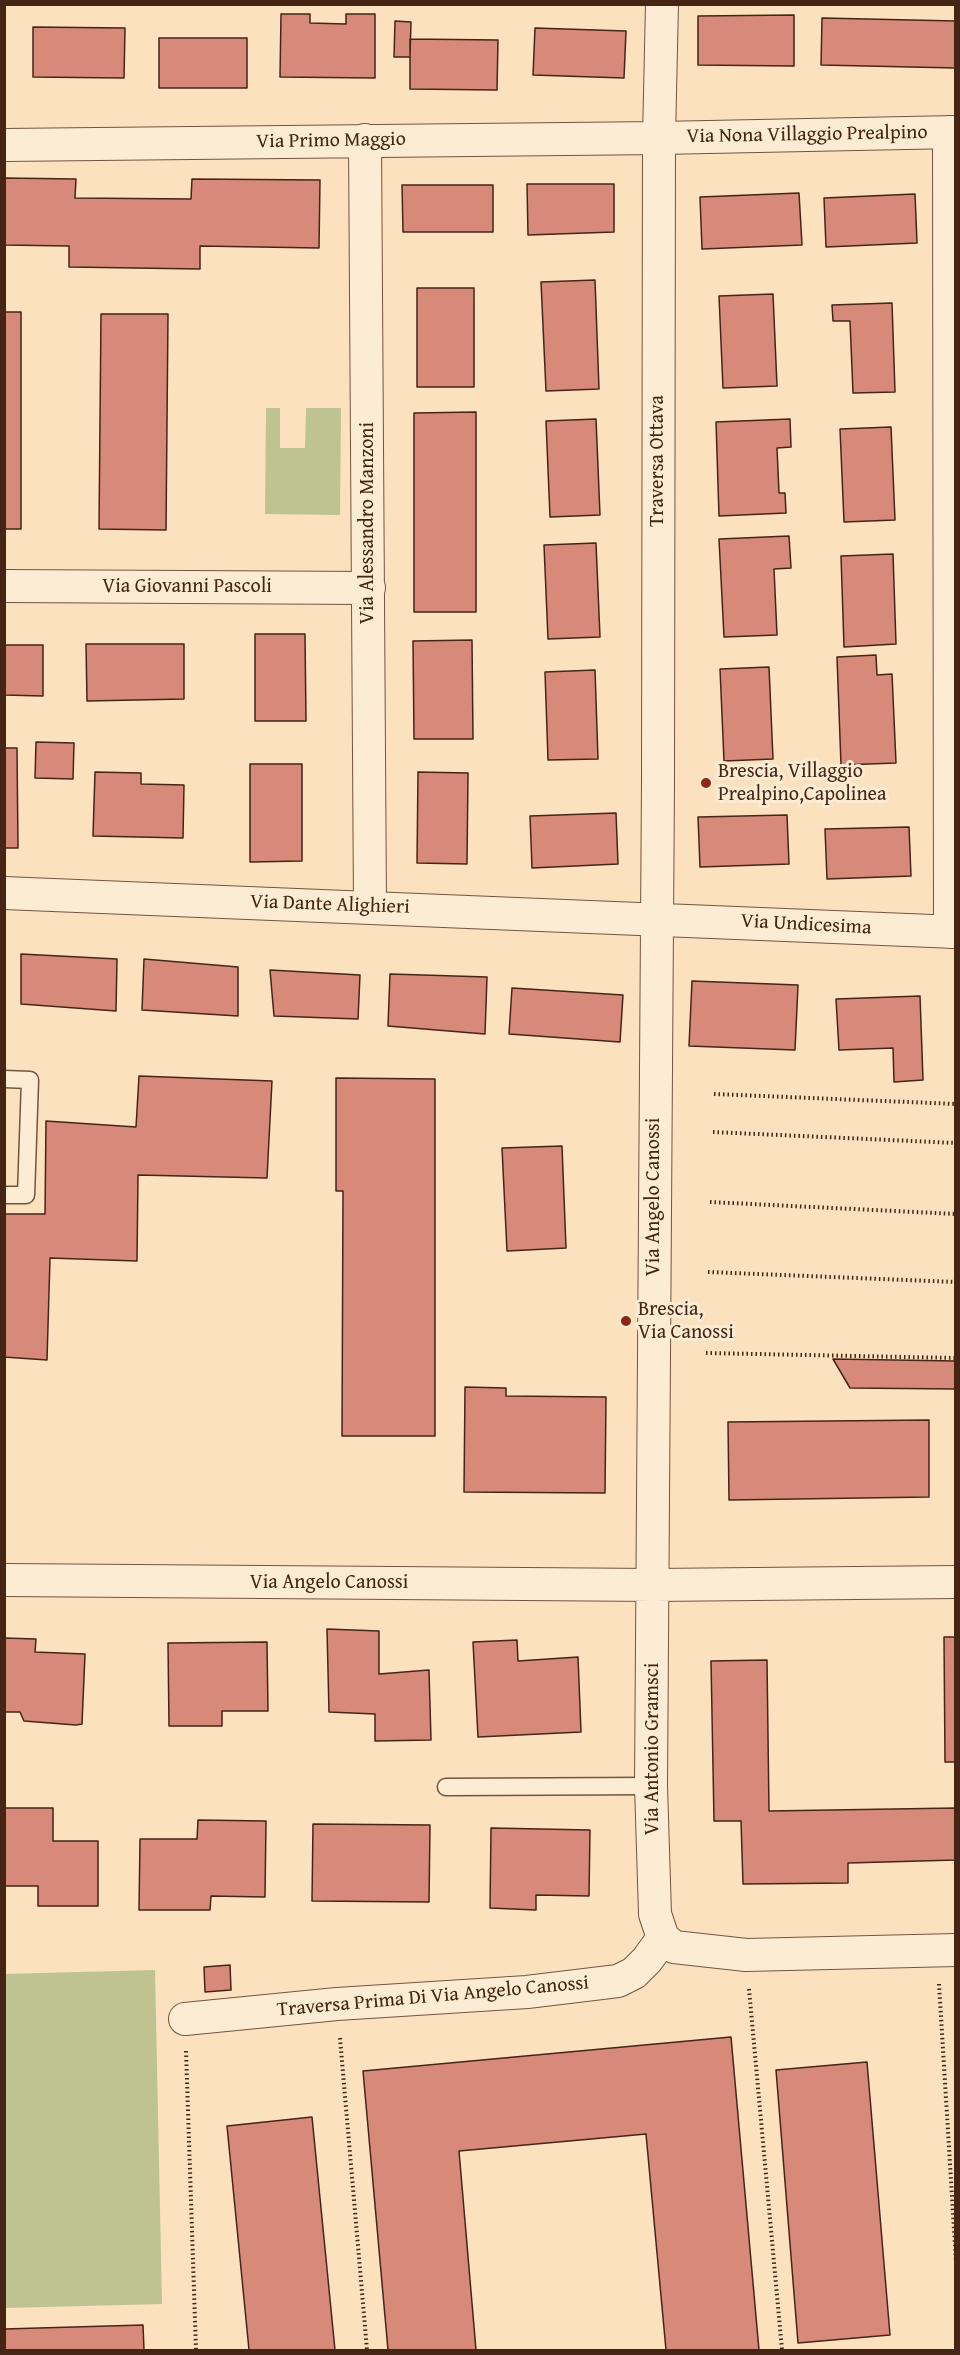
<!DOCTYPE html>
<style>
body{margin:0}
#map{position:relative;width:960px;height:2355px;overflow:hidden;background:#fbe1bd;font-family:"Gentium Book Plus",serif}
canvas{display:block}
.frame{position:absolute;inset:0;border:6px solid #462515;pointer-events:none}
</style>
<div id="map">
<canvas width="960" height="2355"></canvas>
<div class="frame"></div>
</div>
<script>
const c = document.querySelector('canvas').getContext('2d');
c.lineJoin = 'round';
function fill(path, color) {
  c.fillStyle = color;
  c.fill(path, 'evenodd');
}
function stroke(path, color, width, dash) {
  c.strokeStyle = color;
  c.lineWidth = width;
  c.lineCap = dash ? 'butt' : 'round';
  c.setLineDash(dash || []);
  c.stroke(path);
}
function label(font, color, halo, rows, align = 'center') {
  c.font = font + ' "Gentium Book Plus",serif';
  c.lineWidth = 6;
  c.setLineDash([]);
  c.textBaseline = 'middle';
  c.strokeStyle = halo;
  c.fillStyle = color;
  for (const [text, x, y, turn = 0] of rows) {
    c.save();
    c.translate(x, y);
    c.rotate((+turn || 0) * Math.PI / 180);
    c.textAlign = isNaN(turn) ? turn : align;
    if (halo) c.strokeText(text, 0, 0);
    c.fillText(text, 0, 0);
    c.restore();
  }
}
const green = new Path2D(`
 M 266,408 L 280,408 L 280,448 L 305,448 L 306,408 L 341,408 L 340,515 L 265,514 Z
 M 155,1970 L 162,2304 L 5,2308 L 5,1974 Z`);
const building = new Path2D(`
 M 281,14 L 310,14 L 310,23 L 346,24 L 346,14 L 375,14 L 375,78 L 280,77 Z
 M 794,15 L 794,66 L 698,65 L 698,16 Z
 M 822,18 L 956,21 L 956,68 L 821,65 Z
 M 395,21 L 411,22 L 410,57 L 394,57 Z
 M 33,27 L 125,28 L 124,78 L 33,77 Z
 M 535,28 L 626,31 L 624,78 L 533,75 Z
 M 159,38 L 247,38 L 247,88 L 159,88 Z
 M 410,39 L 498,40 L 497,90 L 410,89 Z
 M 4,178 L 76,179 L 75,198 L 191,199 L 192,179 L 320,180 L 319,248 L 200,246 L 200,269 L 69,267 L 69,246 L 4,245 Z
 M 527,184 L 614,184 L 614,232 L 528,235 Z
 M 402,185 L 493,185 L 493,232 L 403,232 Z
 M 799,193 L 802,245 L 702,249 L 700,197 Z
 M 915,194 L 917,243 L 826,247 L 824,198 Z
 M 595,280 L 599,389 L 546,391 L 541,282 Z
 M 417,288 L 474,288 L 474,387 L 417,387 Z
 M 773,294 L 777,386 L 723,388 L 719,296 Z
 M 892,303 L 895,392 L 853,393 L 850,321 L 833,321 L 832,305 Z
 M 4,312 L 21,312 L 21,529 L 4,529 Z
 M 101,314 L 168,314 L 166,530 L 99,529 Z
 M 476,412 L 476,612 L 414,612 L 414,413 Z
 M 596,419 L 600,515 L 550,517 L 546,421 Z
 M 790,419 L 791,447 L 777,448 L 779,493 L 785,493 L 786,513 L 719,516 L 716,422 Z
 M 891,427 L 895,520 L 844,522 L 840,429 Z
 M 789,536 L 791,568 L 774,569 L 777,635 L 724,637 L 719,539 Z
 M 596,543 L 600,637 L 548,639 L 544,545 Z
 M 893,554 L 896,644 L 844,647 L 841,556 Z
 M 255,634 L 305,634 L 306,721 L 255,721 Z
 M 472,640 L 473,739 L 414,739 L 413,641 Z
 M 86,644 L 184,644 L 184,699 L 87,701 Z
 M 4,645 L 43,645 L 43,696 L 4,695 Z
 M 876,655 L 877,675 L 892,674 L 896,763 L 841,765 L 837,657 Z
 M 769,667 L 773,759 L 724,761 L 720,669 Z
 M 595,670 L 598,759 L 548,760 L 545,672 Z
 M 36,742 L 74,743 L 73,779 L 35,778 Z
 M 4,748 L 17,748 L 18,848 L 4,848 Z
 M 250,764 L 302,764 L 302,861 L 250,862 Z
 M 95,772 L 141,773 L 141,784 L 184,785 L 183,838 L 93,836 Z
 M 418,772 L 468,773 L 467,864 L 417,863 Z
 M 616,813 L 618,864 L 532,868 L 530,816 Z
 M 787,815 L 789,864 L 700,867 L 698,817 Z
 M 909,827 L 911,876 L 827,879 L 825,829 Z
 M 21,954 L 117,959 L 116,1011 L 21,1004 Z
 M 144,959 L 238,967 L 238,1016 L 142,1010 Z
 M 270,970 L 360,975 L 358,1019 L 274,1016 Z
 M 390,974 L 487,977 L 485,1034 L 388,1026 Z
 M 692,981 L 798,985 L 795,1050 L 689,1046 Z
 M 512,988 L 623,995 L 620,1042 L 509,1034 Z
 M 920,996 L 923,1080 L 894,1082 L 893,1048 L 839,1050 L 836,999 Z
 M 139,1076 L 272,1081 L 267,1178 L 138,1175 L 137,1261 L 50,1258 L 47,1360 L 4,1357 L 4,1214 L 45,1214 L 46,1121 L 136,1127 Z
 M 336,1078 L 435,1079 L 435,1436 L 342,1436 L 343,1191 L 336,1191 Z
 M 562,1146 L 566,1248 L 507,1251 L 502,1148 Z
 M 833,1359 L 956,1361 L 956,1389 L 850,1388 Z
 M 465,1387 L 506,1388 L 506,1396 L 606,1397 L 605,1493 L 464,1492 Z
 M 929,1420 L 929,1497 L 729,1500 L 728,1422 Z
 M 327,1629 L 379,1631 L 379,1674 L 429,1670 L 431,1740 L 375,1741 L 375,1714 L 329,1712 Z
 M 944,1637 L 956,1637 L 956,1762 L 945,1762 Z
 M 4,1638 L 36,1639 L 35,1652 L 85,1654 L 82,1724 L 76,1725 L 24,1721 L 20,1712 L 4,1712 Z
 M 517,1640 L 518,1661 L 578,1657 L 581,1732 L 478,1737 L 473,1642 Z
 M 267,1642 L 268,1711 L 222,1711 L 222,1726 L 169,1726 L 168,1643 Z
 M 767,1660 L 769,1811 L 956,1808 L 956,1860 L 848,1863 L 848,1883 L 743,1884 L 741,1821 L 714,1821 L 711,1661 Z
 M 4,1808 L 53,1808 L 53,1841 L 98,1841 L 98,1906 L 38,1906 L 38,1886 L 4,1886 Z
 M 198,1820 L 266,1821 L 265,1897 L 211,1896 L 210,1910 L 139,1910 L 140,1839 L 197,1839 Z
 M 313,1824 L 430,1825 L 429,1902 L 312,1901 Z
 M 491,1828 L 590,1830 L 589,1896 L 536,1895 L 536,1910 L 490,1908 Z
 M 230,1965 L 231,1990 L 205,1992 L 204,1967 Z
 M 731,2037 L 759,2350 L 666,2350 L 646,2134 L 459,2151 L 476,2350 L 388,2350 L 363,2071 Z
 M 867,2062 L 890,2335 L 798,2343 L 776,2070 Z
 M 312,2117 L 335,2350 L 249,2350 L 227,2126 Z
 M 143,2325 L 144,2350 L 4,2350 L 4,2329 Z`);
const path = new Path2D(`
 M 714,1094 L 956,1104
 M 713,1132 L 956,1143
 M 710,1202 L 956,1214
 M 708,1272 L 956,1282
 M 706,1353 L 956,1358
 M 939,1984 L 956,2262
 M 749,1989 L 782,2350
 M 340,2038 L 367,2350
 M 186,2051 L 196,2350`);
const lane = new Path2D(`
 M 4,1079 L 30,1080 L 26,1195 L 4,1195
 M 446,1787 L 651,1786`);
const street = new Path2D(`
 M 662,4 L 659,138 L 658,781 L 651,1786 L 655,1914 L 663,1938 L 674,1947 L 746,1955 L 956,1950
 M 949,132 L 950,932
 M 365,140 L 370,907
 M 4,145 L 659,138 L 956,132
 M 4,586 L 369,588
 M 4,893 L 956,932
 M 4,1580 L 654,1585 L 956,1582
 M 185,2019 L 337,2004 L 527,1992 L 618,1981 L 634,1973 L 647,1960 L 663,1938`);
const markers = [
 [706,783,6,"#8f2418"],
 [626,1321,6,"#8f2418"]
];
const streetNames = [
 ["Via Nona Villaggio Prealpino",807,135,-1],
 ["Via Primo Maggio",331,141,-1],
 ["Traversa Ottava",658,461,-90],
 ["Via Alessandro Manzoni",368,523,-90],
 ["Via Giovanni Pascoli",187,587],
 ["Via Dante Alighieri",330,905,2],
 ["Via Undicesima",806,925,3],
 ["Via Angelo Canossi",654,1197,-90],
 ["Via Angelo Canossi",329,1583],
 ["Via Antonio Gramsci",653,1749,-90],
 ["Traversa Prima Di Via Angelo Canossi",433,1997,-5]
];
const poiNames = [
 ["Brescia, Villaggio",718,772],
 ["Prealpino,Capolinea",718,795],
 ["Brescia,",638,1310],
 ["Via Canossi",638,1333]
];
fill(green, '#bec391');
fill(building, '#d78a79');
stroke(building, '#462515', 1.5);
stroke(lane, '#73543f', 19);
stroke(street, '#73543f', 34);
stroke(path, '#462515', 4, [1.5, 3]);
stroke(lane, '#fcecd4', 16);
stroke(street, '#fcecd4', 32);
for (const [x, y, r, color] of markers) {
  const dot = new Path2D();
  dot.arc(x, y, r, 0, 2 * Math.PI);
  c.fillStyle = color;
  c.fill(dot);
  stroke(dot, '#fcecd4', 2);
}
label('20px', '#462515', '#fcecd4', streetNames);
label('20px', '#462515', '#fcecd4', poiNames, 'left');
</script>
